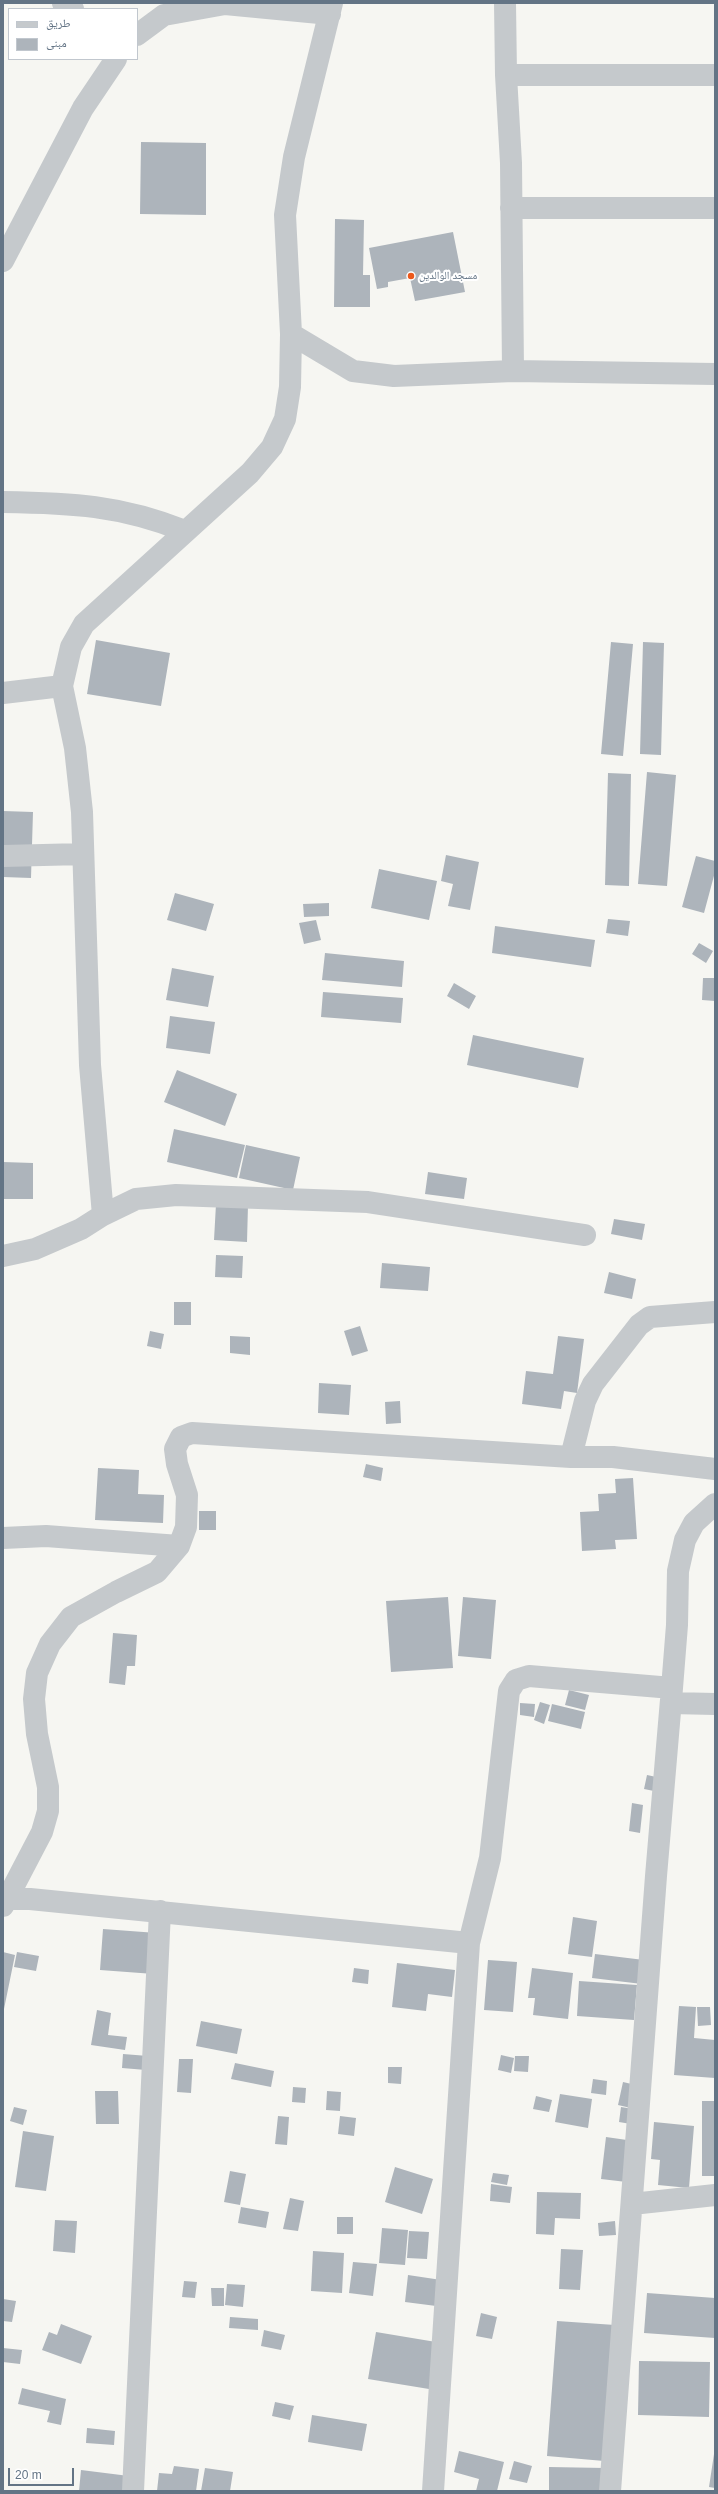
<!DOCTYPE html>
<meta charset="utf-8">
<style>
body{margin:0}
#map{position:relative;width:718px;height:2494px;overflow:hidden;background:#f6f6f2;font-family:Arial,"Noto Naskh Arabic",sans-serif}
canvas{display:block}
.frame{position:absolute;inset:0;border:4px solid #637485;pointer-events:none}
.legend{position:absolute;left:8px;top:8px;width:130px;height:52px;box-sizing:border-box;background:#fff;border:1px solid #c1c7ce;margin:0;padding:5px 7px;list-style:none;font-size:12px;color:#637485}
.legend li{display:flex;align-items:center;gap:8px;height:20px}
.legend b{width:20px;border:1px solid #c1c7ce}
.scale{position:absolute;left:8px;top:2468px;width:66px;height:18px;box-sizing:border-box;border:2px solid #637485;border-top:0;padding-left:5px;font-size:12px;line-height:14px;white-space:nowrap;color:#637485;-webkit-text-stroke:3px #fff;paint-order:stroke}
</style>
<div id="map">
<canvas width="718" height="2494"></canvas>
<div class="frame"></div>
<ul class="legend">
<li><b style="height:5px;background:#c5c9cc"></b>طريق</li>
<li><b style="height:11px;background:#adb4bb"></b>مبنى</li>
</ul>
<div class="scale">20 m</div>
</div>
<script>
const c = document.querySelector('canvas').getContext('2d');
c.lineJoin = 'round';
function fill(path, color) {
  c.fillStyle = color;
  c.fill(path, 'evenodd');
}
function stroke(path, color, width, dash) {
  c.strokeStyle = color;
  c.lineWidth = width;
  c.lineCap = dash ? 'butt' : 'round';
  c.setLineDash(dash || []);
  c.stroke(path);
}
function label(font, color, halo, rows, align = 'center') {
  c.font = font + ' Arial,"Noto Naskh Arabic",sans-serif';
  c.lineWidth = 4;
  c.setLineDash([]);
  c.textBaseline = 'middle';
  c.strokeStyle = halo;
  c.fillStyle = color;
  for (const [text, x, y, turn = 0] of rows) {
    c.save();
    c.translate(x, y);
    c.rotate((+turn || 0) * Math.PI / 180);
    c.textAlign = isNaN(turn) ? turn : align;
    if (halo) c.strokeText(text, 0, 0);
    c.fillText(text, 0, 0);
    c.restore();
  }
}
const building = new Path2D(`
 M 141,142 L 206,143 L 206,215 L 140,214 Z
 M 335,219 L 364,220 L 363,275 L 370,275 L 370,307 L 334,307 Z
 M 453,232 L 465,292 L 415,301 L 410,278 L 388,282 L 388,287 L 377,289 L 369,248 Z
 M 96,640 L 170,653 L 161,706 L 87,694 Z
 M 611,642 L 633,644 L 623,756 L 601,754 Z
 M 643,642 L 664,643 L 661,755 L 640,754 Z
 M 647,772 L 676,775 L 667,886 L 638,884 Z
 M 608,773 L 631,774 L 629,886 L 605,885 Z
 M 3,811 L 33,812 L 31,878 L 3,877 Z
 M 446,855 L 479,862 L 470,910 L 448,906 L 453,884 L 441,881 Z
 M 696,856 L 715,861 L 715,872 L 704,913 L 682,907 Z
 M 379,869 L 437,881 L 429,920 L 371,908 Z
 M 175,893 L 214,904 L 206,931 L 167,920 Z
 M 329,903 L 329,916 L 304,917 L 303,904 Z
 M 608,919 L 630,921 L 628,936 L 606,933 Z
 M 316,920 L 321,940 L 304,944 L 299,923 Z
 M 495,926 L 595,940 L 591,967 L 492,953 Z
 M 699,943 L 713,951 L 706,963 L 692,954 Z
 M 325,953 L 404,961 L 402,987 L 322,980 Z
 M 172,968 L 214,976 L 208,1007 L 166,1000 Z
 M 703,978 L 715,978 L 715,1001 L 702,1000 Z
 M 454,983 L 476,996 L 469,1009 L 447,996 Z
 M 323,992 L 403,998 L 401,1023 L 321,1017 Z
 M 170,1016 L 215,1022 L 210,1054 L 166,1048 Z
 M 473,1035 L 584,1058 L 578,1088 L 467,1065 Z
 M 177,1070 L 237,1094 L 225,1126 L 164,1102 Z
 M 174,1129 L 245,1145 L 237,1178 L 167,1162 Z
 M 246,1145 L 300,1157 L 293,1190 L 239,1178 Z
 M 3,1162 L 33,1163 L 33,1199 L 3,1199 Z
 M 428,1172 L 467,1178 L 464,1199 L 425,1194 Z
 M 216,1204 L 248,1205 L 247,1242 L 214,1240 Z
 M 614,1219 L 645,1224 L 642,1240 L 611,1234 Z
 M 216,1255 L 243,1256 L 242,1278 L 215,1277 Z
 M 382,1263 L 430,1267 L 428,1291 L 380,1288 Z
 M 609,1272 L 636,1279 L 632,1299 L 604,1293 Z
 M 174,1302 L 191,1302 L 191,1325 L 174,1325 Z
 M 360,1326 L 368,1351 L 352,1356 L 344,1331 Z
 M 150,1331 L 164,1334 L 161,1349 L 147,1346 Z
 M 230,1336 L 250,1337 L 250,1355 L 230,1353 Z
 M 558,1336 L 584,1339 L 577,1393 L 564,1391 L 561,1409 L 522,1404 L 526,1371 L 553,1374 Z
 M 319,1383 L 351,1385 L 349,1415 L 318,1413 Z
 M 400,1401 L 401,1423 L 386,1424 L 385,1402 Z
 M 366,1464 L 383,1468 L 381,1481 L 363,1477 Z
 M 98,1468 L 139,1470 L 138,1494 L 164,1495 L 163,1523 L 95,1520 Z
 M 633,1478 L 637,1539 L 615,1540 L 616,1549 L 582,1551 L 580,1512 L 599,1511 L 598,1494 L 616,1493 L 615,1479 Z
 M 199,1511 L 216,1511 L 216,1530 L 199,1530 Z
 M 448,1597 L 453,1668 L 391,1672 L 386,1601 Z
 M 463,1597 L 496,1600 L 491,1659 L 458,1656 Z
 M 113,1633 L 137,1635 L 135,1666 L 127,1666 L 125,1685 L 109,1683 Z
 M 569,1690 L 589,1695 L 585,1710 L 565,1705 Z
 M 540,1702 L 550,1705 L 544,1724 L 534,1720 Z
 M 520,1703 L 535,1704 L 534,1717 L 520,1715 Z
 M 552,1704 L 585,1712 L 581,1729 L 548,1721 Z
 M 647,1775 L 661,1778 L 659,1792 L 644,1789 Z
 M 632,1803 L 643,1805 L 640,1833 L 629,1831 Z
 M 573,1917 L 597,1921 L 592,1957 L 568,1954 Z
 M 103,1929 L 157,1933 L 154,1974 L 100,1970 Z
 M 3,1952 L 15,1955 L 4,2009 L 3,2009 Z
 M 17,1952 L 39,1956 L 36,1971 L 14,1967 Z
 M 595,1954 L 644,1960 L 642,1984 L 592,1978 Z
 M 488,1960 L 517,1962 L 513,2012 L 484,2010 Z
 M 397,1963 L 455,1970 L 452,1997 L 428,1994 L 426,2011 L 392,2007 Z
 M 354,1968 L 369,1970 L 368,1984 L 352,1982 Z
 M 532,1968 L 573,1973 L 568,2019 L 533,2015 L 535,1998 L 528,1998 Z
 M 579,1981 L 637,1985 L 634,2020 L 577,2016 Z
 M 679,2006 L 696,2007 L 694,2038 L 715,2040 L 715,2078 L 674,2075 Z
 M 697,2007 L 710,2007 L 711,2025 L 698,2026 Z
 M 97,2010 L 111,2013 L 108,2035 L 127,2037 L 125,2050 L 91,2045 Z
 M 201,2021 L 242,2029 L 237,2054 L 196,2046 Z
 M 123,2054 L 148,2056 L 146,2070 L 122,2068 Z
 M 501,2055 L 514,2058 L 511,2073 L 498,2070 Z
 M 515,2056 L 529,2056 L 528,2072 L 514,2071 Z
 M 179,2059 L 193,2059 L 191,2093 L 177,2092 Z
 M 235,2063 L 274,2071 L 271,2087 L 231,2079 Z
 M 388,2067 L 402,2067 L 401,2084 L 388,2083 Z
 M 593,2079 L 607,2081 L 606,2095 L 591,2093 Z
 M 623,2082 L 640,2086 L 635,2109 L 618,2105 Z
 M 293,2087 L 306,2088 L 305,2103 L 292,2102 Z
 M 95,2091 L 118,2091 L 119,2124 L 96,2124 Z
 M 327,2091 L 341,2092 L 340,2111 L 326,2110 Z
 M 560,2094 L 592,2099 L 588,2128 L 555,2122 Z
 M 536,2096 L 552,2100 L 549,2112 L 533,2109 Z
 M 702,2101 L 715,2101 L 715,2176 L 702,2176 Z
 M 14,2107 L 27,2110 L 23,2125 L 10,2121 Z
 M 621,2107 L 639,2110 L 637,2125 L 619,2122 Z
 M 278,2116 L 289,2117 L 287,2145 L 275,2144 Z
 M 340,2116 L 356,2118 L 354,2136 L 338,2134 Z
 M 654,2122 L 694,2126 L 689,2188 L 658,2185 L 660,2160 L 651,2159 Z
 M 23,2131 L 54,2136 L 46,2191 L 15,2187 Z
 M 606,2137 L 641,2142 L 635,2183 L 601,2179 Z
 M 395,2167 L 433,2179 L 422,2214 L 385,2202 Z
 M 230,2171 L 246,2174 L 240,2205 L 224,2202 Z
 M 493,2173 L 509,2175 L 507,2185 L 491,2182 Z
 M 491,2184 L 512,2187 L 510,2203 L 490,2201 Z
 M 537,2192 L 581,2193 L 580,2219 L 555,2218 L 554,2235 L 536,2234 Z
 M 290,2198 L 304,2201 L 298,2231 L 283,2229 Z
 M 241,2207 L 269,2212 L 266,2228 L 238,2223 Z
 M 337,2217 L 353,2217 L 353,2234 L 337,2234 Z
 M 55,2220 L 77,2221 L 75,2253 L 53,2251 Z
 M 615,2221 L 616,2235 L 599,2236 L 598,2223 Z
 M 382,2228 L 408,2230 L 405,2265 L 379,2263 Z
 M 409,2231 L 429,2232 L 427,2259 L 407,2258 Z
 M 561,2249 L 583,2250 L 580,2290 L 559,2289 Z
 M 313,2251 L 344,2253 L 342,2293 L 311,2291 Z
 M 353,2262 L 377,2264 L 373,2296 L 349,2293 Z
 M 408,2275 L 448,2281 L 444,2307 L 405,2302 Z
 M 184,2281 L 197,2282 L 195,2298 L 182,2297 Z
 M 227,2284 L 245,2285 L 243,2307 L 225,2305 Z
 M 211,2288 L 224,2288 L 224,2306 L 212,2306 Z
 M 647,2293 L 715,2298 L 715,2338 L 644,2333 Z
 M 3,2299 L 16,2301 L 12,2322 L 3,2321 Z
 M 481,2313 L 497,2317 L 492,2339 L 476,2336 Z
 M 230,2317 L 258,2319 L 258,2330 L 229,2328 Z
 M 557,2321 L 615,2325 L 604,2461 L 547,2456 Z
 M 61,2324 L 92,2336 L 81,2364 L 42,2350 L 49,2332 L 57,2335 Z
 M 264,2330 L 285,2335 L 281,2350 L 261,2346 Z
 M 376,2332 L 436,2342 L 429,2389 L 368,2379 Z
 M 3,2348 L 22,2350 L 20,2364 L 3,2362 Z
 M 639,2361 L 710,2362 L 709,2417 L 638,2415 Z
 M 22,2388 L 66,2399 L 61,2425 L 47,2422 L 50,2411 L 18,2404 Z
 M 275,2402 L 294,2406 L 290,2420 L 272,2416 Z
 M 312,2415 L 367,2424 L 362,2451 L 308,2442 Z
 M 87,2428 L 115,2431 L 114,2445 L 86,2443 Z
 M 459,2451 L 504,2462 L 497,2491 L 476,2491 L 479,2479 L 454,2472 Z
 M 714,2454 L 715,2454 L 715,2488 L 709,2487 Z
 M 514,2461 L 532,2466 L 527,2483 L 509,2479 Z
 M 174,2466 L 199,2469 L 196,2491 L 157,2491 L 159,2473 L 172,2474 Z
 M 549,2467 L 605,2468 L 604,2491 L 549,2491 Z
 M 205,2468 L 233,2472 L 230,2491 L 201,2491 Z
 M 81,2470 L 129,2476 L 127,2491 L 79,2491 Z`);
const minor = new Path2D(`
 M 63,3 L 73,9
 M 505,3 L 506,75 L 511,163 L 513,371
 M 137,35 L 164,15 L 225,4 L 330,14
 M 506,75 L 715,75
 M 511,208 L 715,208
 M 3,261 L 83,108 L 116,59
 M 291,334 L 353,371 L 394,376 L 513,371 L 715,374
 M 3,502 C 71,503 120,505 185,531
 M 3,693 L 62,686
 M 3,856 L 83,854
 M 103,1215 L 90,1065 L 82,812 L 75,748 L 62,686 L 71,647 L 84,624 L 250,473 L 272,447 L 285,419 L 290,387 L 291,334 L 285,215 L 294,157 L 332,3
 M 3,1256 L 35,1249 L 81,1229 L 103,1215 L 136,1199 L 176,1195 L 368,1202 L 585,1235
 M 571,1457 L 585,1401 L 593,1384 L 639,1325 L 650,1317 L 715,1312
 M 3,1538 L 46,1536 L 179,1546
 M 671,1703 L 715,1704
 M 7,1899 L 42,1832 L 48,1811 L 48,1787 L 37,1734 L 34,1699 L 37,1673 L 50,1644 L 71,1617 L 116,1592 L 157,1572 L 179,1546 L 186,1527 L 187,1495 L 177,1464 L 175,1449 L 181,1437 L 192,1433 L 571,1457 L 613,1457 L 715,1469
 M 3,1906 L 7,1899 L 30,1899 L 469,1943
 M 632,2204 L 715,2195
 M 133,2491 L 160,1911
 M 433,2491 L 469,1943 L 490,1858 L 509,1691 L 516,1680 L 529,1676 L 672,1688 L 677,1625 L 678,1571 L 685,1540 L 694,1523 L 715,1504
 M 610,2491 L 656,1876 L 672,1688`);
const markers = [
 [411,276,4,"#ec591c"]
];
const poiNames = [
 ["مسجد الوالدين",419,276]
];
fill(building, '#adb4bb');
stroke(minor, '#c5c9cc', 22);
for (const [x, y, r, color] of markers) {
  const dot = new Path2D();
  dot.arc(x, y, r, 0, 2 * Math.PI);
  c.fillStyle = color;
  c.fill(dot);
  stroke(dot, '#fff', 1.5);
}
label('11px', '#637485', '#fff', poiNames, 'left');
</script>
